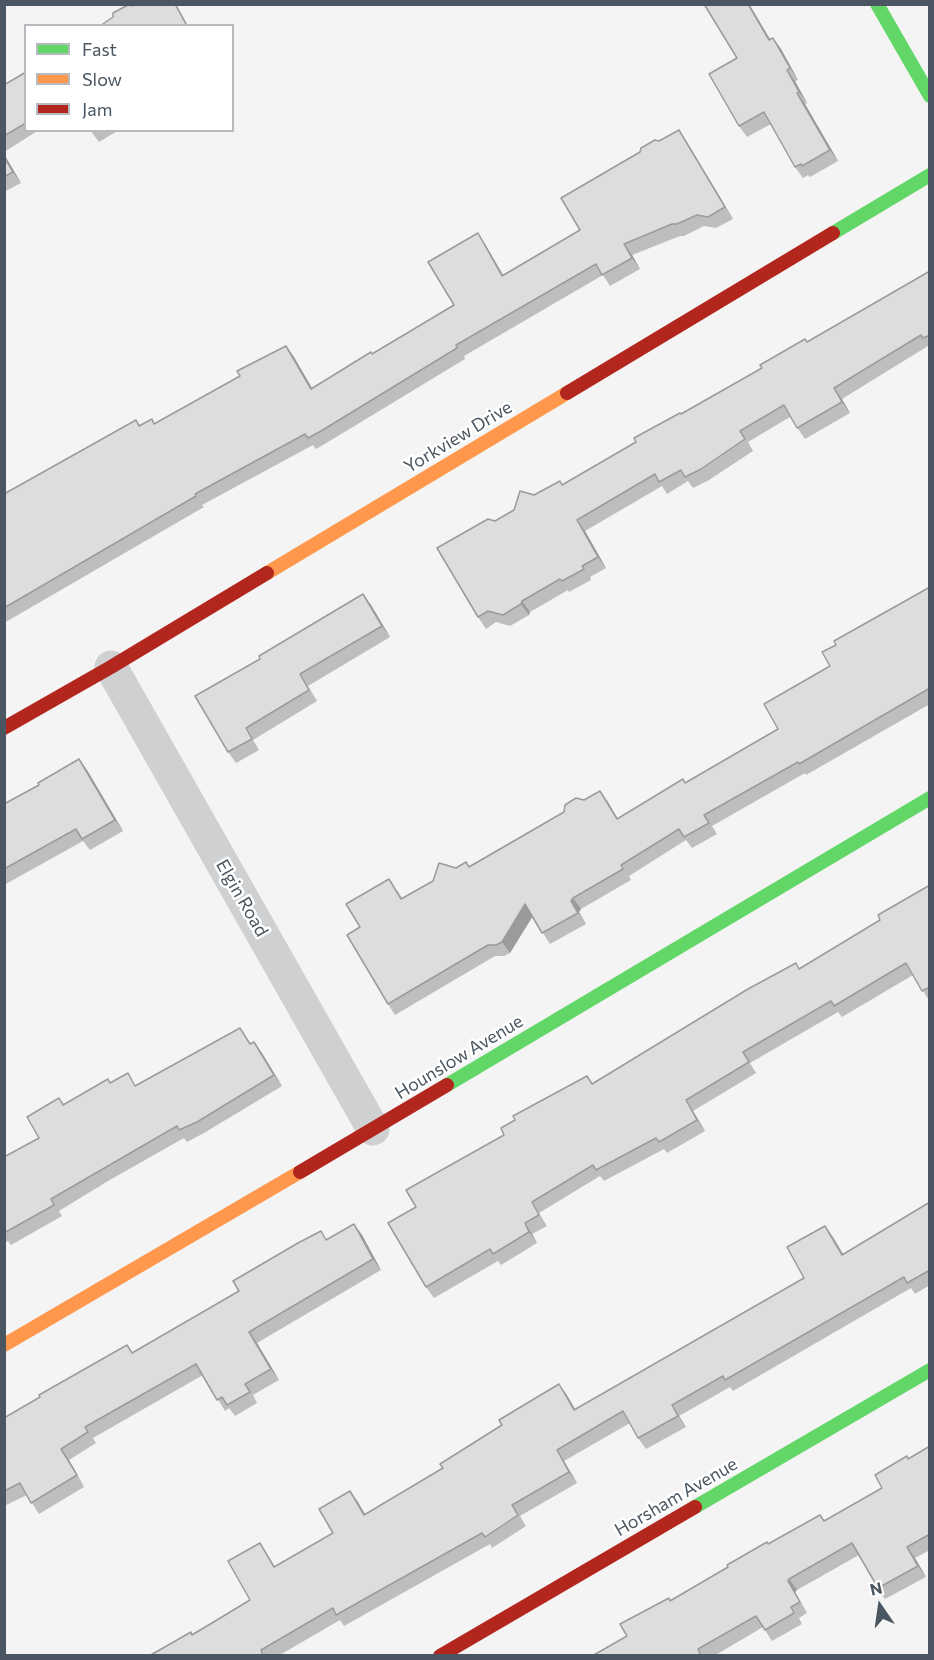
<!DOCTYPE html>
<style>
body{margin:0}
#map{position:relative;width:934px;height:1660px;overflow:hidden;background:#f4f4f4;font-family:Commissioner,sans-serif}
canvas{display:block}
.frame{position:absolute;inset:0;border:6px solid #4a5661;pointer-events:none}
.legend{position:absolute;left:24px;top:24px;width:210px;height:108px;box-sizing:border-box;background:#fff;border:2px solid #b7bbc0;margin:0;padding:8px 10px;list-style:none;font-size:18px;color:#4a5661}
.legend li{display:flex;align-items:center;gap:12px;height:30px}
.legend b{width:30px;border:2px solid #b7bbc0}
.north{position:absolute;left:850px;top:1576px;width:60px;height:60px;-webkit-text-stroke:4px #fff;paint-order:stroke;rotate:347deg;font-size:16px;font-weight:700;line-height:24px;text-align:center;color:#4a5661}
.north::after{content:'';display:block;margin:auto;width:21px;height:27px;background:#4a5661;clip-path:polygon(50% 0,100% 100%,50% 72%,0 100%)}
</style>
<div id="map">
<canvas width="934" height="1660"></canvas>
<div class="frame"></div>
<ul class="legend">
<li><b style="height:8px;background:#63d668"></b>Fast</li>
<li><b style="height:8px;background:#ff974d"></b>Slow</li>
<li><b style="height:8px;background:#b3261e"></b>Jam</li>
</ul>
<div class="north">N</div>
</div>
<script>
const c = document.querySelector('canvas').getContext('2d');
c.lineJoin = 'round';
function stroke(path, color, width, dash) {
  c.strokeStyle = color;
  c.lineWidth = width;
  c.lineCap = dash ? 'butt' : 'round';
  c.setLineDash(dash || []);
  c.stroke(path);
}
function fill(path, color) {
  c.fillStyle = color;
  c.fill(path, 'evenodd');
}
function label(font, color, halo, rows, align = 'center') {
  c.font = font + ' Commissioner,sans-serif';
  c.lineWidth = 5;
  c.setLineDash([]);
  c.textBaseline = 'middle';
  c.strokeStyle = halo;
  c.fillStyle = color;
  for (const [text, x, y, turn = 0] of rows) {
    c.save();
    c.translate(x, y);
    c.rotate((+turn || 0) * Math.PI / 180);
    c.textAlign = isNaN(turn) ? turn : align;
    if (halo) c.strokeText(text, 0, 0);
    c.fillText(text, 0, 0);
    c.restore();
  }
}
const street = new Path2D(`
 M 111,667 L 373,1129`);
const fast = new Path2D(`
 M 877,4 L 930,96
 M 833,233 L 930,175
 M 447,1085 L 930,798
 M 695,1507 L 930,1370`);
const slow = new Path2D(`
 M 267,573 L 567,393
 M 4,1345 L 300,1172`);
const jam = new Path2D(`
 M 567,393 L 833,233
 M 4,728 L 111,667 L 267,573
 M 300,1172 L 447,1085
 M 440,1656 L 695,1507`);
const wall = new Path2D(`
 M 704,4 L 749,4 L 770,39 L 773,38 L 781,49 L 798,80 L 795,81 L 807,103 L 805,104 L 838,161 L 810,177 L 808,175 L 803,178 L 795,167 L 771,124 L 747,137 L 739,126 L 737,58 Z
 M 26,72 L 26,130 L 39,130 L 4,152 L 4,85 Z
 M 90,130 L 119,130 L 99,142 Z
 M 659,141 L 686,141 L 733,219 L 716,228 L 704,226 L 684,236 L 680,236 L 632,255 L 640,269 L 610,286 L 603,275 L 464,356 L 465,359 L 328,442 L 316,449 L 313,445 L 202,505 L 204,507 L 4,623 L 4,494 L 136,420 L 140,425 L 155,423 L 240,376 L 286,346 L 294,357 L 312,389 L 372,354 L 454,305 L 478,233 L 485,244 L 503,275 L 580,230 Z
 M 4,154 L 21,183 L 4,192 Z
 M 930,271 L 930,348 L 928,346 L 842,399 L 850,413 L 805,439 L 790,417 L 748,442 L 753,451 L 709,480 L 693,488 L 688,481 L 667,494 L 662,486 L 585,531 L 606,568 L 590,577 L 591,580 L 569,592 L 568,590 L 530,612 L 529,615 L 510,626 L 496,622 L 486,629 L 478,617 L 495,521 L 514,510 L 534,495 L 563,485 L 681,414 L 807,342 Z
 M 930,587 L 930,704 L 806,775 L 805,773 L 712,826 L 717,834 L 692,848 L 686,840 L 629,876 L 631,880 L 581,909 L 579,912 L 586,924 L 550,944 L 532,916 L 510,953 L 504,956 L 495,956 L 395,1015 L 388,1004 L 360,927 L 397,890 L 402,898 L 456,868 L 469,866 L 600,791 L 618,819 L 685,783 L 778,729 L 830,666 L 836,645 Z
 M 371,605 L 390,637 L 308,686 L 317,701 L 253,740 L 259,750 L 236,763 L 228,752 L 195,696 Z
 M 87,770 L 123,831 L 90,850 L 83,841 L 4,885 L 4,804 Z
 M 930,885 L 930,1002 L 913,975 L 842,1017 L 838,1012 L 750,1063 L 756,1073 L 693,1111 L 705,1131 L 667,1153 L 664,1149 L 604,1181 L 600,1176 L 539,1213 L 547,1226 L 532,1234 L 537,1243 L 501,1265 L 498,1261 L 434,1298 L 426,1287 L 416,1207 L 504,1135 L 587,1076 L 593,1084 L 800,968 L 880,920 Z
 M 254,1042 L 282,1086 L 204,1133 L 187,1142 L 184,1138 L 108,1181 L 59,1211 L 62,1216 L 11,1245 L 8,1241 L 4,1243 L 4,1157 L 39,1138 L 59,1098 L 64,1104 L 111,1083 L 137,1086 L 250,1044 Z
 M 930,1202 L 930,1285 L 915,1294 L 911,1288 L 733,1391 L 730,1387 L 679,1416 L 686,1427 L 646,1449 L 638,1438 L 630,1423 L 564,1461 L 577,1483 L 520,1516 L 526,1526 L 492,1548 L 490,1544 L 344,1626 L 340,1620 L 278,1656 L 149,1656 L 192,1634 L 250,1600 L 260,1543 L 275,1567 L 333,1533 L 358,1502 L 365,1515 L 443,1468 L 502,1425 L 559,1384 L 575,1409 L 804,1278 L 825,1226 L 843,1254 Z
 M 354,1224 L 362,1235 L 381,1270 L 257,1343 L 279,1380 L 253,1395 L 257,1403 L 235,1416 L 229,1408 L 225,1411 L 203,1375 L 93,1438 L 96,1443 L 69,1460 L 84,1487 L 39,1514 L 27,1495 L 4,1506 L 4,1418 L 132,1353 Z
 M 930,1446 L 930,1550 L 915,1558 L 926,1577 L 885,1599 L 878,1588 L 859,1555 L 797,1590 L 795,1592 L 807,1613 L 799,1618 L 802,1624 L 772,1641 L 763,1627 L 714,1656 L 592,1656 L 627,1636 L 670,1600 L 768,1544 L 820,1515 L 824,1521 L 882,1488 L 908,1459 Z`);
const shadedWall = new Path2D(`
 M 175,4 L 176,4 L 188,26 L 187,26 Z
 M 748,4 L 749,4 L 777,51 L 769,40 Z
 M 773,38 L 781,49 L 798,80 L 790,68 Z
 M 787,70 L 795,81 L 807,103 L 799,92 Z
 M 797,93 L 805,104 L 838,161 L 830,150 Z
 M 679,130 L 686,141 L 733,219 L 725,207 Z
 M 4,154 L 21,183 L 13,172 L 4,157 Z
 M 478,233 L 485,244 L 510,287 L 502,276 Z
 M 624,244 L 632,255 L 640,269 L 632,258 Z
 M 286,346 L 294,357 L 319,400 L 311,389 Z
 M 834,388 L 842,399 L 850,413 L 842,402 Z
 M 577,520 L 585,531 L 606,568 L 598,557 Z
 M 363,594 L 371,605 L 390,637 L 382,626 Z
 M 522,601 L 530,612 L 529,615 L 521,604 Z
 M 79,759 L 87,770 L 123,831 L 115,820 Z
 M 600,791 L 608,802 L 624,830 L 617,819 Z
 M 573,898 L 581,909 L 579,912 L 586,924 L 571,901 Z
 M 525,904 L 533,916 L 510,953 L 502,942 Z
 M 254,1042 L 262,1053 L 282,1086 L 274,1075 Z
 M 686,1100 L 693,1111 L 705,1131 L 697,1120 Z
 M 525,1223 L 532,1234 L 537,1243 L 529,1232 Z
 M 354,1224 L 362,1235 L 381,1270 L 373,1259 Z
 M 825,1226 L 833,1237 L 850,1266 L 842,1255 Z
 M 249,1332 L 257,1343 L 279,1380 L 271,1369 Z
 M 559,1384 L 567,1395 L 582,1421 L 574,1410 Z
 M 672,1405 L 686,1427 L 678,1416 Z
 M 61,1449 L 69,1460 L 84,1487 L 77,1475 Z
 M 557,1450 L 564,1461 L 577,1483 L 569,1472 Z
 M 350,1491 L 358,1502 L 372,1526 L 364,1515 Z
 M 907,1547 L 915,1558 L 926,1577 L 918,1566 Z
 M 789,1579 L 797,1590 L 795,1592 L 807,1613 L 788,1581 Z`);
const building = new Path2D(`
 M 135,4 L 175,4 L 187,26 L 100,26 L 113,17 L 113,13 L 128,5 L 132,6 Z
 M 704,4 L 748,4 L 769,40 L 773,38 L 790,68 L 787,70 L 799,92 L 797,93 L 830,150 L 802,166 L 801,164 L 795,167 L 764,112 L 739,126 L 709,74 L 737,58 Z
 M 26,72 L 26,123 L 4,136 L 4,85 Z
 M 679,130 L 725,207 L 708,217 L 697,215 L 677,224 L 672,224 L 624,244 L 632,258 L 602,275 L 596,264 L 456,345 L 457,348 L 321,431 L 308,438 L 305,434 L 195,494 L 196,496 L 4,608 L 4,494 L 136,420 L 139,426 L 152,419 L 154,424 L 240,376 L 237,371 L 286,346 L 311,389 L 371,352 L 372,354 L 454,305 L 428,262 L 478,233 L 502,276 L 580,230 L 561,198 L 640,152 L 641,148 L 655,140 L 659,141 Z
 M 4,157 L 13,172 L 4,177 Z
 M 930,271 L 930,335 L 923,338 L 921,335 L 834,388 L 842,402 L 797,428 L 784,405 L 740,431 L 745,439 L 701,469 L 685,477 L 681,470 L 659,482 L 655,474 L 577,520 L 598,557 L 582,566 L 584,569 L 562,581 L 560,579 L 522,601 L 521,604 L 503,615 L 488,611 L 478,617 L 437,548 L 488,519 L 495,521 L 514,510 L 520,491 L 534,495 L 560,481 L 562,485 L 636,442 L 634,438 L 680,413 L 681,414 L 762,368 L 760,365 L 805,339 L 807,342 Z
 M 930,587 L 930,688 L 799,764 L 798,762 L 704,815 L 709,823 L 684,837 L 679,829 L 621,865 L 623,869 L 573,898 L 571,901 L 578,913 L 542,933 L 525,904 L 502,942 L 496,945 L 488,945 L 388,1004 L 347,935 L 360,927 L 346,904 L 389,879 L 401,899 L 433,881 L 439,863 L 456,868 L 466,862 L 469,867 L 564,812 L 565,805 L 576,798 L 584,800 L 600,791 L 617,819 L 683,779 L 685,783 L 778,729 L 764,704 L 830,666 L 822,652 L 836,645 L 834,641 Z
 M 363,594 L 382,626 L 300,674 L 309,690 L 246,728 L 252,739 L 228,752 L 195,696 L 260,659 L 259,656 Z
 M 79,759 L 115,820 L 82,839 L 76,829 L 4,869 L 4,804 L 39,785 L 38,783 Z
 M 930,885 L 930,987 L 922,991 L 906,963 L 834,1006 L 831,1001 L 743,1052 L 749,1062 L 686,1100 L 697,1120 L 659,1142 L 656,1138 L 596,1170 L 593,1165 L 532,1202 L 539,1215 L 525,1223 L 529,1232 L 493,1254 L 490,1249 L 426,1287 L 388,1223 L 416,1207 L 406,1190 L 504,1135 L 501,1128 L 515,1120 L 513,1116 L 587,1076 L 592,1084 L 748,989 L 796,963 L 799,969 L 880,920 L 878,915 Z
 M 240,1028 L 250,1044 L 254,1042 L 274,1075 L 197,1122 L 179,1130 L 177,1126 L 101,1170 L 51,1199 L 54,1205 L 4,1233 L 4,1157 L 39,1138 L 27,1117 L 59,1098 L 63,1105 L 108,1079 L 110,1083 L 128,1073 L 135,1086 Z
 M 930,1202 L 930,1270 L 907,1283 L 904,1277 L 725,1380 L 723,1376 L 672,1405 L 678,1416 L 638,1438 L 623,1411 L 557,1450 L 569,1472 L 512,1505 L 518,1515 L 485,1537 L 482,1533 L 336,1615 L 333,1608 L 261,1650 L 263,1656 L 149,1656 L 191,1632 L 192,1635 L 250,1600 L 228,1561 L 260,1543 L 274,1567 L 333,1533 L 319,1509 L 350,1491 L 364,1515 L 443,1468 L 440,1464 L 502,1425 L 499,1420 L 559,1384 L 574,1410 L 804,1278 L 787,1247 L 825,1226 L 842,1255 Z
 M 354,1224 L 373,1259 L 249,1332 L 271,1369 L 245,1384 L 250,1392 L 227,1405 L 222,1397 L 217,1400 L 196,1364 L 85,1427 L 88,1432 L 61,1449 L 77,1475 L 31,1503 L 20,1483 L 4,1491 L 4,1418 L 40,1397 L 39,1395 L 127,1345 L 132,1353 L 239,1291 L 233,1281 L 298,1243 L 321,1231 L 326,1240 Z
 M 930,1446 L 930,1534 L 907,1547 L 918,1566 L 878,1588 L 852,1543 L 789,1579 L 788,1581 L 800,1602 L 791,1607 L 794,1613 L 765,1630 L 756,1616 L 698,1649 L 701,1656 L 592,1656 L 627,1636 L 620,1624 L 669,1598 L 670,1601 L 728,1567 L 727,1565 L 767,1542 L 768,1544 L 820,1515 L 824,1521 L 882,1488 L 875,1475 L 907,1456 L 908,1459 Z`);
const streetNames = [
 ["Yorkview Drive",458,437,-31],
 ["Elgin Road",242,898,60],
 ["Hounslow Avenue",459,1057,-31],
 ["Horsham Avenue",676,1497,-30]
];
stroke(street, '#ced0d2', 33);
stroke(fast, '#63d668', 14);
stroke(slow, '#ff974d', 14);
stroke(jam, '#b3261e', 14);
fill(wall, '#bebebf');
fill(shadedWall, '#9b9b9b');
fill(building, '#ddddde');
stroke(building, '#9b9b9b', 1.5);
label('18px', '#4a5661', '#fff', streetNames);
</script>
